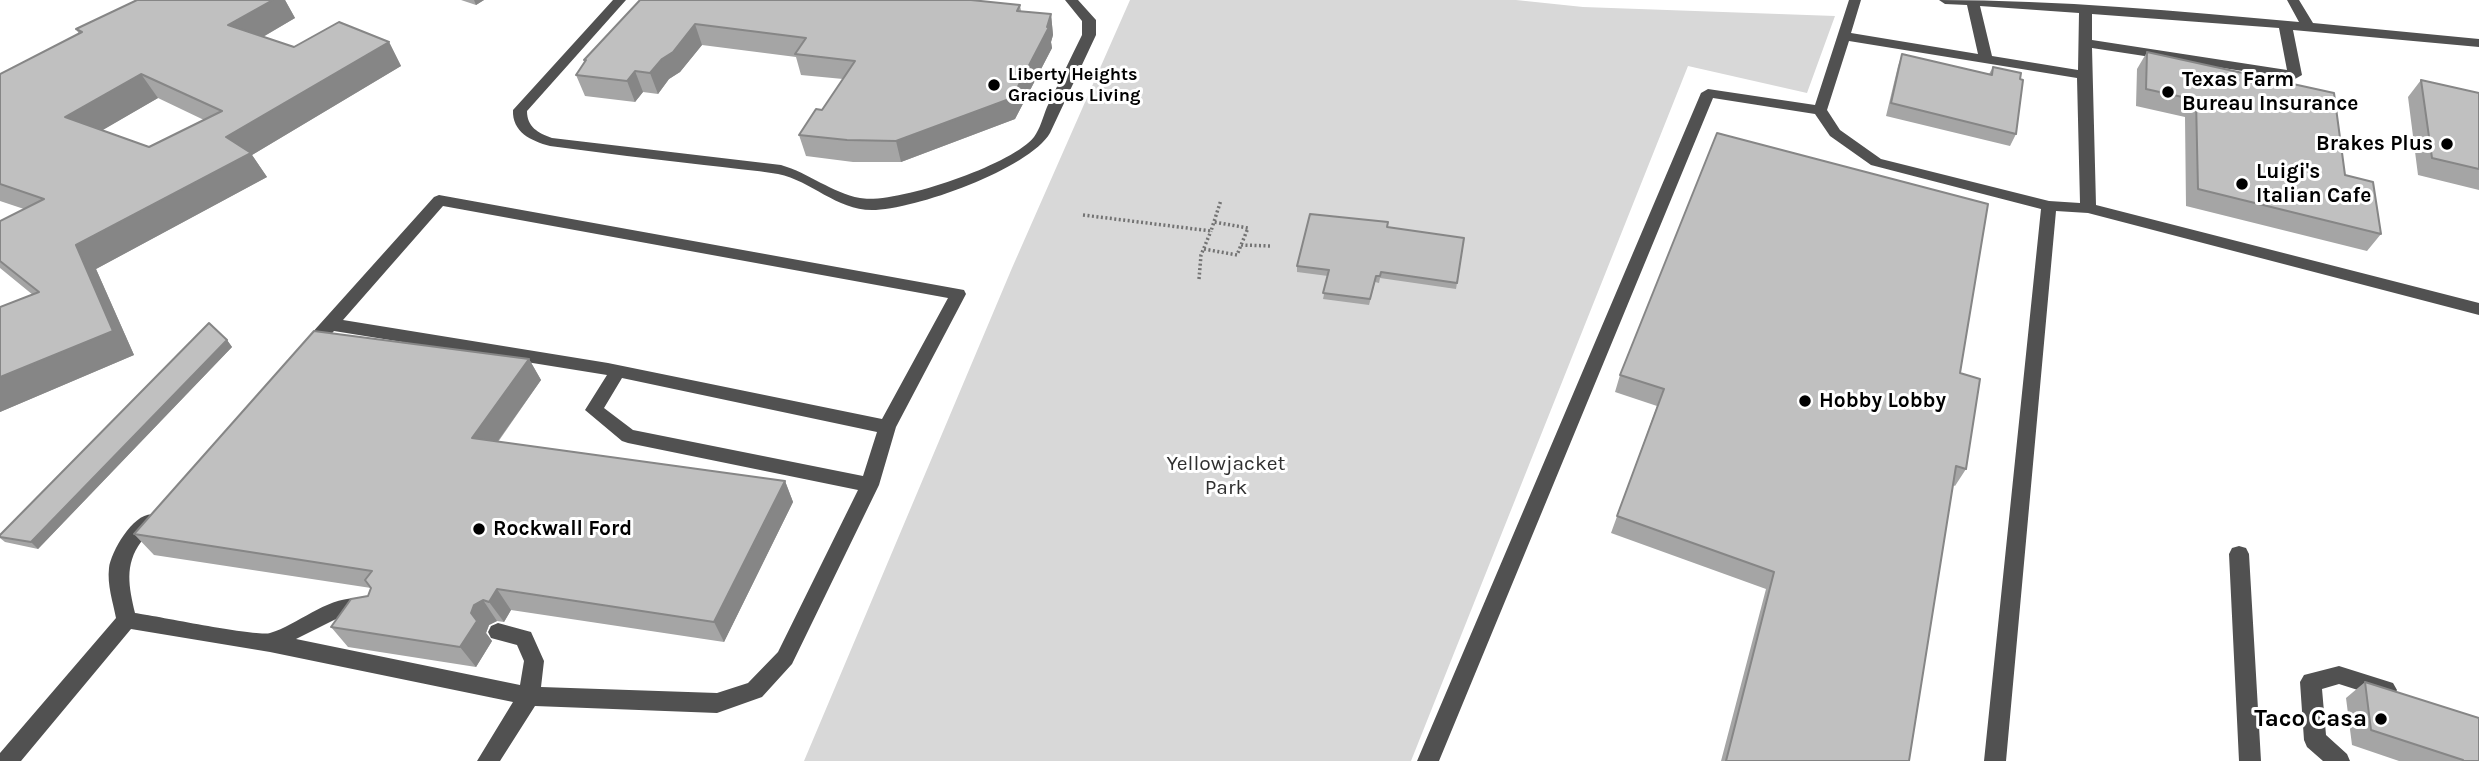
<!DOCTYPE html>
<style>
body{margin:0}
canvas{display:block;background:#fff}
</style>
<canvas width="2479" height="761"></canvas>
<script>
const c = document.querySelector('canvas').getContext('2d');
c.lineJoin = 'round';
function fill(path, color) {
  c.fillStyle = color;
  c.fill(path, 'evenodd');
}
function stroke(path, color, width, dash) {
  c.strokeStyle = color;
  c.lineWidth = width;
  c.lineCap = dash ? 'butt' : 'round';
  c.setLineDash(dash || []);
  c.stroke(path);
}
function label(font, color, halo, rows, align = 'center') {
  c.font = font + ' Karla,sans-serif';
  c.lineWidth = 6;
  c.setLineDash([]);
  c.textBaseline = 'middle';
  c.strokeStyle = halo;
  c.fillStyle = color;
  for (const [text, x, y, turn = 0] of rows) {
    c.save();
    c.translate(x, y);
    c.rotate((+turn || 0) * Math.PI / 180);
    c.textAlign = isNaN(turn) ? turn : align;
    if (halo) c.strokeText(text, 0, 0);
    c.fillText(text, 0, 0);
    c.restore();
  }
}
const green = new Path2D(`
 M 1130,0 L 1516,0 L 1583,7 L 1835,16 L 1807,93 L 1688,66 L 1411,761 L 804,761 L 1012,268 Z`);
const path = new Path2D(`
 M 1083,215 L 1211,231 L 1221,200
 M 1241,245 L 1271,246
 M 1204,249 L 1237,255 L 1248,228 L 1214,222
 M 1199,279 L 1201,255 L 1211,231`);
const minor = new Path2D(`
 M 613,0 L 626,0 L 527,111 C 527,127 538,133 552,138 L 781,165 C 809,173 832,193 860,198 C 894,205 1012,165 1034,137 C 1040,129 1043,117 1047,107 C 1059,83 1070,59 1082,35 L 1082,21 L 1065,0 L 1078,0 L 1096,20 L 1096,35 L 1050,133 C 1029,169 914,210 872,210 C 836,210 812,181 778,174 C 754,170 728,168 704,165 C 653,159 601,153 550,146 C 531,141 512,132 513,110 Z
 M 1849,0 L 1861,0 L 1851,33 L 1978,54 L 1967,5 L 1945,4 L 1939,0 C 2059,0 2179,11 2299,22 L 2287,0 L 2299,0 L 2313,23 L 2479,39 L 2479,47 L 2293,30 L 2302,75 L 2295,79 L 2092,48 L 2096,205 L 2479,303 L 2479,315 L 2088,213 L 2056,211 L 2006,761 L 1984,761 L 2041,209 L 1871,165 L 1830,136 L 1815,114 L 1713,98 L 1439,761 L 1417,761 L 1701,93 L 1708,89 L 1815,105 ZM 1980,6 L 2079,13 L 2078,70 L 1992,56 ZM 2092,14 L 2279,28 L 2287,70 L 2092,40 ZM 1849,41 L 2077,78 L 2080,203 L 2049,201 L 1881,159 L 1840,130 L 1827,110 Z
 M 439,195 L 964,290 L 966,294 L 896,427 L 879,485 L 792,664 L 762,697 L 717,713 L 535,706 L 500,761 L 477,761 L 513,702 L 270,652 L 131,629 L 21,761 L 0,761 L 0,753 L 116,618 C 113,602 107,585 109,568 C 111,551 136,508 156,515 L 159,520 C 154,529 147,535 141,542 C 124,565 129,587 135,613 C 157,616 257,637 270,633 C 303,623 335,588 372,601 L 375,607 L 372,613 L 336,619 L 296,639 L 520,685 L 524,661 L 517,645 L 491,638 L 488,632 L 491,626 L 498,623 L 531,632 L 544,661 L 541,687 L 717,693 L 748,683 L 778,652 L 858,490 L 628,443 L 622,441 L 585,410 L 607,375 L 334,331 L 314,352 L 302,352 L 299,348 L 302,344 L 434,197 ZM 443,206 L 948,298 L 882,419 L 608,363 L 343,320 ZM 622,378 L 877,432 L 863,476 L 633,430 L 604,408 Z
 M 2239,546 L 2246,548 L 2249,554 L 2261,761 L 2239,761 L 2229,554 L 2232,548 Z
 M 2339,666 L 2393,683 L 2397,690 L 2393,697 L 2386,699 L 2339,684 L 2322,689 L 2326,735 L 2347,754 L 2350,761 L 2323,761 L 2307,747 L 2304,740 L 2300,682 L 2304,675 Z`);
const wall = new Path2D(`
 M 137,0 L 285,0 L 295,18 L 263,37 L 294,47 L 389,42 L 401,66 L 252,155 L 267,177 L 96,269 L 134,355 L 0,412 L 0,307 L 33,295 L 0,268 L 0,221 L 24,209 L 0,201 L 0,74 L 79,34 L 76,29 ZM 158,98 L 204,120 L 149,147 L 102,130 Z
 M 461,0 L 484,0 L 476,5 Z
 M 640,0 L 1020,5 L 1021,11 L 1051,14 L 1053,35 L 1051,42 L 1052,48 L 1015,119 L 901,162 L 853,162 L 806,156 L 799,135 L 822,110 L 843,79 L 801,75 L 796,57 L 702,45 L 680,72 L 669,79 L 658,94 L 643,92 L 635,102 L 585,96 L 576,75 L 585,62 L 584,60 Z
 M 2147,52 L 2345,175 L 2381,234 L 2367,251 L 2186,206 L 2185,117 L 2136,106 L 2137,69 Z
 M 1902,54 L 1989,74 L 1993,67 L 2016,134 L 2010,146 L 1886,116 L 1898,66 Z
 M 2421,80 L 2479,93 L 2479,190 L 2418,175 L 2408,97 Z
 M 1387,227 L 1457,283 L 1456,289 L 1380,278 L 1379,283 L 1375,282 L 1369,305 L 1323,299 L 1328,276 L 1297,272 L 1297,266 Z
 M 227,340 L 232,347 L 38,549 L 5,542 L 0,538 L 0,535 Z
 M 529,359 L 541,380 L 498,442 L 785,481 L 793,502 L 724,642 L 511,610 L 504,622 L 497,621 L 489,625 L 486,633 L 492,641 L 476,667 L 348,647 L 331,627 L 368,596 L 371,588 L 154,555 L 134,534 Z
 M 1960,373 L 1966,469 L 1955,486 L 1953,485 L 1909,761 L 1721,761 L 1766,589 L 1611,533 L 1657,406 L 1615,392 L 1620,375 Z
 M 2365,682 L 2479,761 L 2399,761 L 2352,745 L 2346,698 Z`);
const shadedWall = new Path2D(`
 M 273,0 L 285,0 L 295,18 L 242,49 L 228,25 Z
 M 474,0 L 484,0 L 476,5 Z
 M 1051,14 L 1053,35 L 1051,42 L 1052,48 L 1015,119 L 901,162 L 896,141 Z
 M 695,24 L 702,45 L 680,72 L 669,79 L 658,94 L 650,73 L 662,59 Z
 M 389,42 L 401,66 L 252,155 L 267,177 L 96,269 L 134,355 L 0,412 L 0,377 L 76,245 L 226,137 Z
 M 635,71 L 643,92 L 635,102 L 627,81 Z
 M 141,74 L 158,98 L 84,141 L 65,117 Z
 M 227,340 L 232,347 L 38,549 L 31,542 Z
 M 529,359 L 541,380 L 485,459 L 472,438 Z
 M 785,481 L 793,502 L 724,642 L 714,622 Z
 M 497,589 L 511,610 L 504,622 L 489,602 Z
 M 483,600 L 497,621 L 489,625 L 486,633 L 492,641 L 476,667 L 460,647 L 474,605 Z`);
const building = new Path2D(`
 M 137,0 L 273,0 L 228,25 L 294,47 L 339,22 L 389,42 L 226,137 L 251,153 L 76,245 L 113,331 L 0,377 L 0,307 L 39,292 L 0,261 L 0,221 L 44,199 L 0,184 L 0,74 L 82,32 L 76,29 ZM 141,74 L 222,111 L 149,147 L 65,117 Z
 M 640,0 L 971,0 L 1020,5 L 1017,11 L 1051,14 L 1047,27 L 1049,27 L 1012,98 L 896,141 L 847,140 L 799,135 L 816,109 L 822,110 L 855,61 L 795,54 L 806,38 L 695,24 L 673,52 L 662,59 L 650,73 L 635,71 L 627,81 L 576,75 L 586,60 L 584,60 Z
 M 2147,52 L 2334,93 L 2345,175 L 2373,182 L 2381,234 L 2198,189 L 2196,100 L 2146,89 Z
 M 1902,54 L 1992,75 L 1993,67 L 2021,73 L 2020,79 L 2023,80 L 2016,134 L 1891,103 Z
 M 2421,80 L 2479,93 L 2479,169 L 2432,158 Z
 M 1717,133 L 1988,204 L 1960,373 L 1980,379 L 1966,469 L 1956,466 L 1909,761 L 1726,761 L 1774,572 L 1617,516 L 1664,389 L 1620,375 Z
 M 1310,214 L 1388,222 L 1387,227 L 1464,238 L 1457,283 L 1381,272 L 1380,276 L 1376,276 L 1370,299 L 1323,293 L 1329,270 L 1297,266 Z
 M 209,323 L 227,340 L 31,542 L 0,537 L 0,535 Z
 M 314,331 L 529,359 L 472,438 L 785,481 L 714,622 L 497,589 L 489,602 L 483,600 L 474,605 L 471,613 L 477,621 L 460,647 L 331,627 L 351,599 L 368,596 L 371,588 L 365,580 L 372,571 L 134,534 Z
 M 2365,682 L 2479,718 L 2479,761 L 2463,761 L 2463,760 L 2371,730 Z`);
const markers = [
 [994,85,7,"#000"],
 [2168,92,7,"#000"],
 [2447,144,7,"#000"],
 [2242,184,7,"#000"],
 [1805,401,7,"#000"],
 [479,529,7,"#000"],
 [2381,719,7,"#000"]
];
const farPoinames = [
 ["Liberty Heights",1008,75],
 ["Gracious Living",1008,96]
];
const poiNames = [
 ["Texas Farm",2182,80],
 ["Bureau Insurance",2182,104],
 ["Brakes Plus",2433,144,"right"],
 ["Luigi's",2256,172],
 ["Italian Cafe",2256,196],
 ["Hobby Lobby",1819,401],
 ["Rockwall Ford",493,529]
];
const parkNames = [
 ["Yellowjacket",1226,464],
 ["Park",1226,488]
];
const nearPoinames = [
 ["Taco Casa",2367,719]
];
fill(green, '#d8d8d8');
stroke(path, '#737373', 3.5, [2, 2.5]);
fill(minor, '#515151');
fill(wall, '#a5a5a5');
fill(shadedWall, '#868686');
fill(building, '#c0c0c0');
stroke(building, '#868686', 2);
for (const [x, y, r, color] of markers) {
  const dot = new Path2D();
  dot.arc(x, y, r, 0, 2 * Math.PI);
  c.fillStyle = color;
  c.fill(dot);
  stroke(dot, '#fff', 2.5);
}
label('bold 18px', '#000', '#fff', farPoinames, 'left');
label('bold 21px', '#000', '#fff', poiNames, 'left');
label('21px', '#2f2f2f', '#fff', parkNames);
label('bold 24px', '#000', '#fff', nearPoinames, 'right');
</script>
